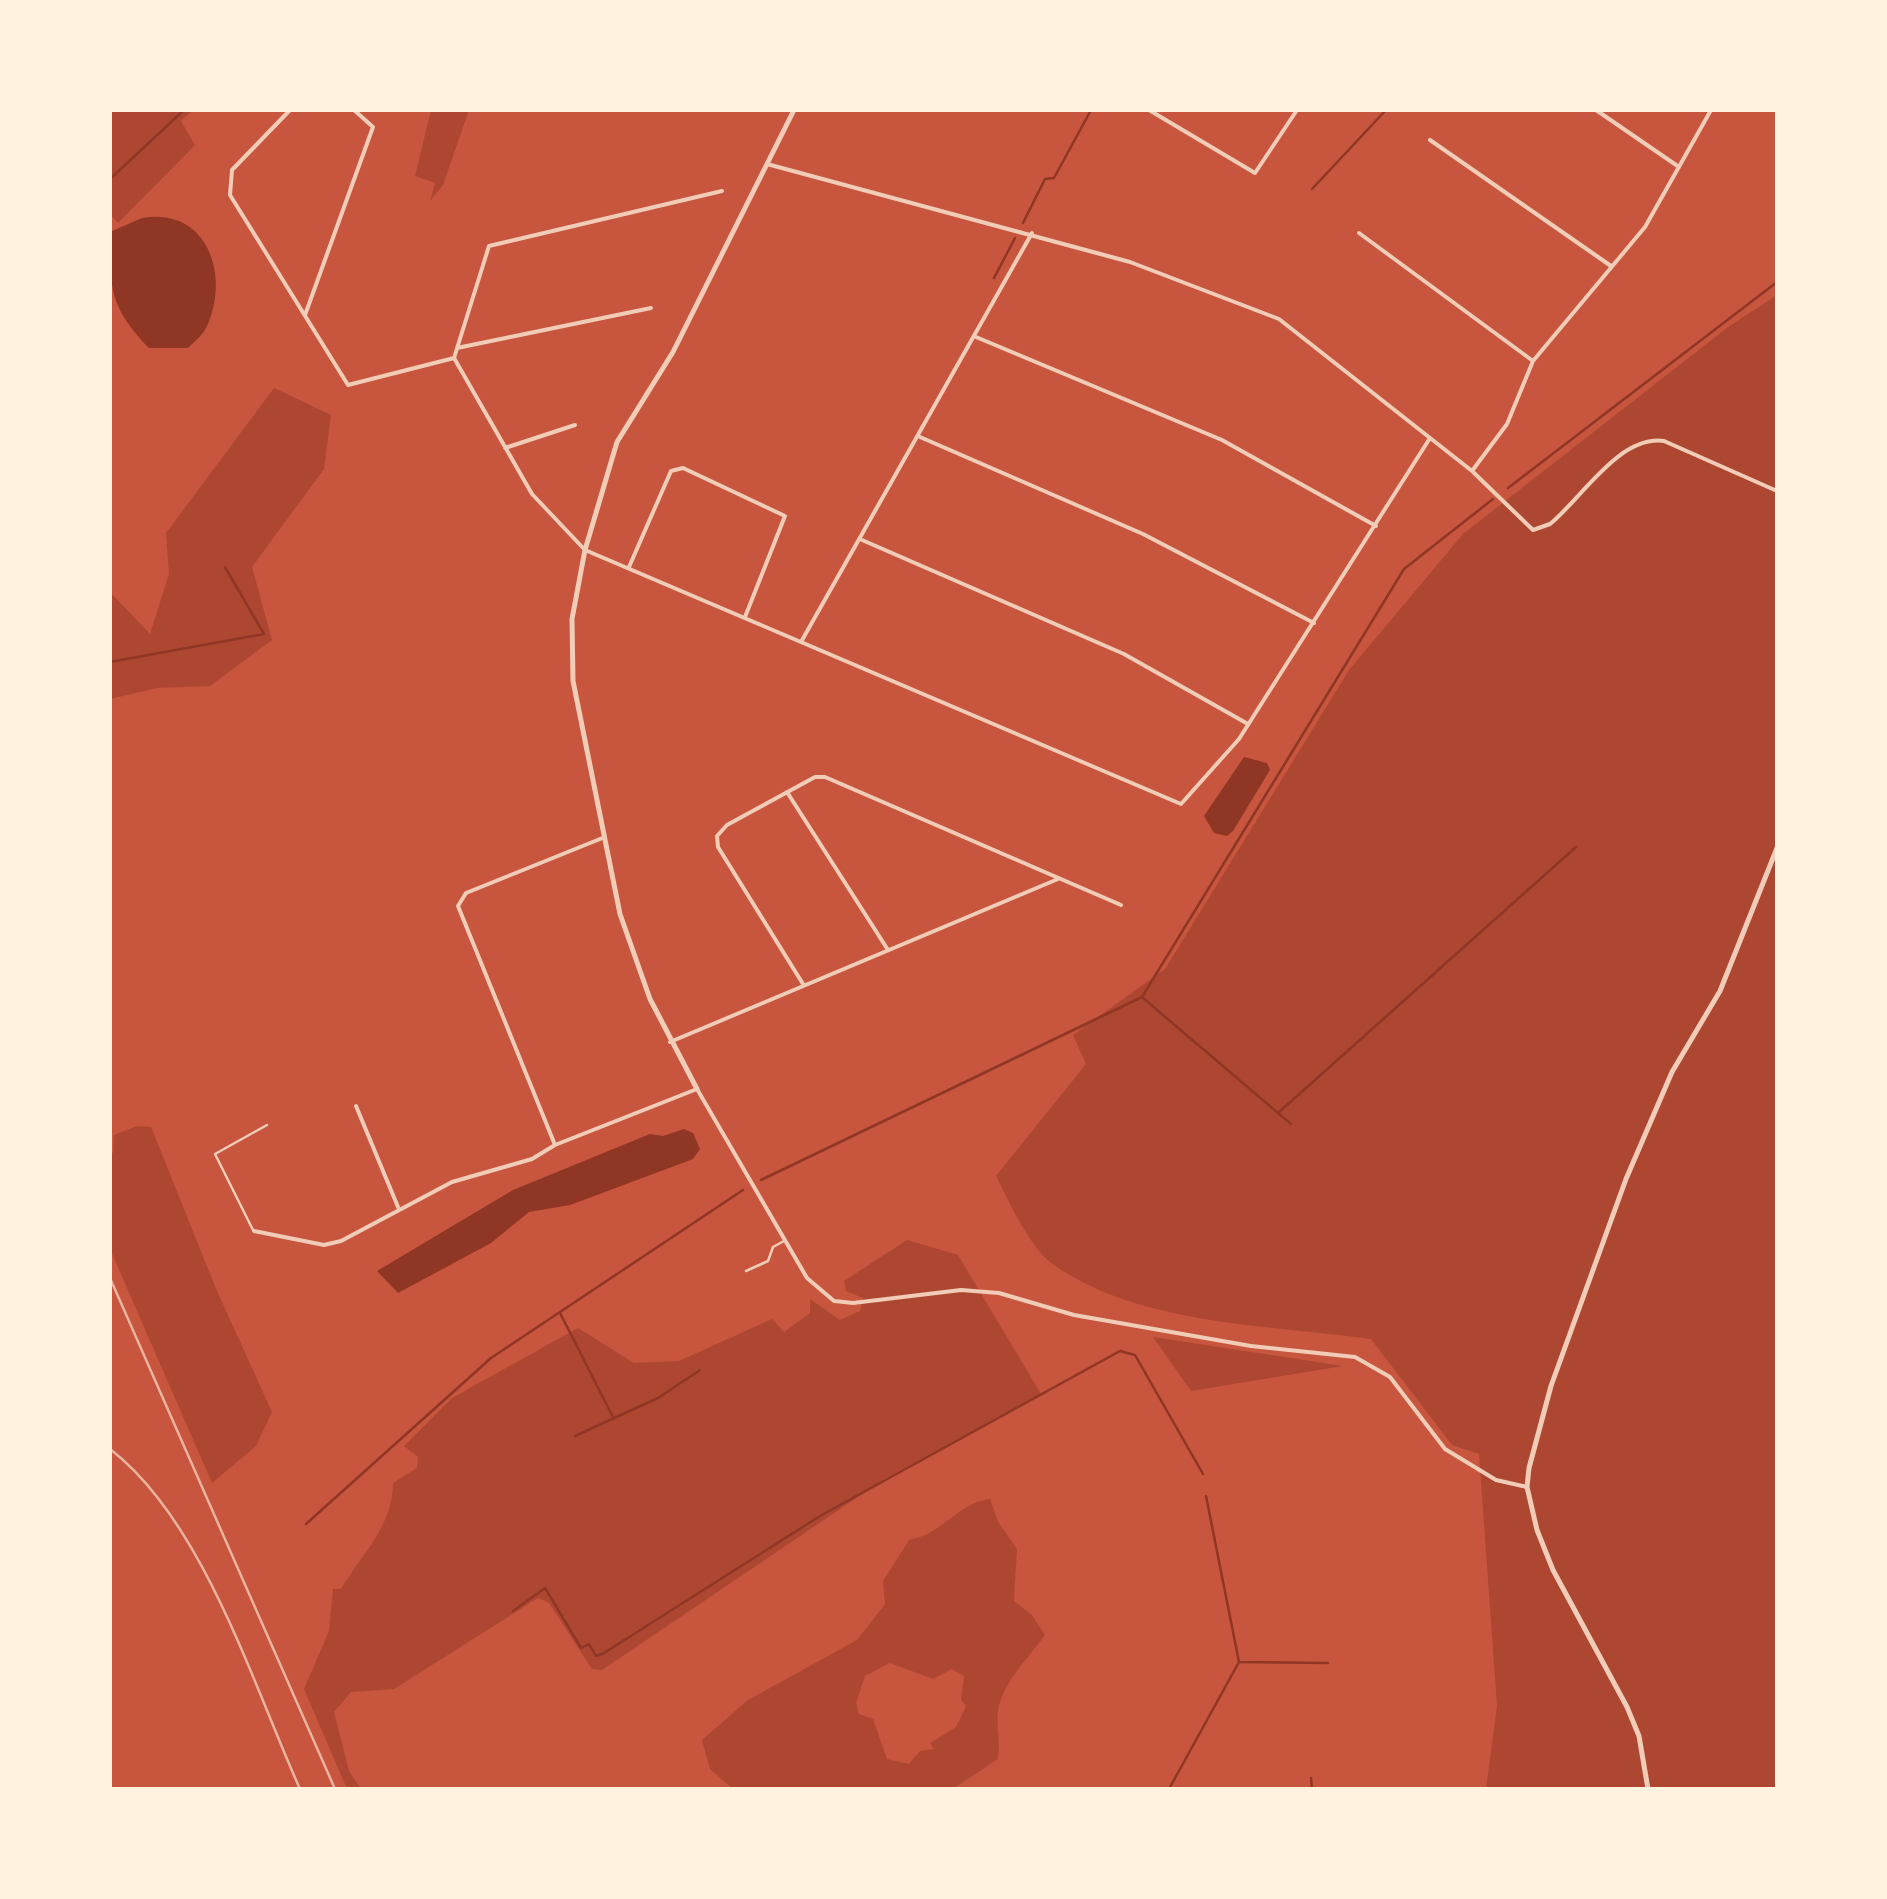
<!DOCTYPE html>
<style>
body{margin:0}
#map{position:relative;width:1887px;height:1899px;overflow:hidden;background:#c8553d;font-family:Karla,sans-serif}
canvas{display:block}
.frame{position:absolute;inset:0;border:112px solid #fff3e0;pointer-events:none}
</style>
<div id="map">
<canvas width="1887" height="1899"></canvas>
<div class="frame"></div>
</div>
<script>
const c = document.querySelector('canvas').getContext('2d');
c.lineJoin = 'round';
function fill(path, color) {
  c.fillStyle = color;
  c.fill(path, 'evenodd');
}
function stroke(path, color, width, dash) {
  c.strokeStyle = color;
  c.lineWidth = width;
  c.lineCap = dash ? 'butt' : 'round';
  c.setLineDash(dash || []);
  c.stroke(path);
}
const green = new Path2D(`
 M 110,110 L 193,110 L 181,121 L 195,145 L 118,223 L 110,214 Z
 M 431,110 L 469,110 L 443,185 L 430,201 L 435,183 L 415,176 Z
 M 1777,295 L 1777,1789 L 1486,1789 L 1497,1706 L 1479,1454 L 1452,1445 L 1371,1339 C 1270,1325 1139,1325 1054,1265 C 1031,1250 1008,1200 996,1176 L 1086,1064 L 1073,1035 L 1165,969 L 1349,670 L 1463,534 L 1728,327 Z
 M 274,388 L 331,415 L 324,469 L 252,567 L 272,640 L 210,686 L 157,688 L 110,699 L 110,592 L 150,634 L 169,574 L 166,533 Z
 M 137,1126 L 151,1127 L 217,1291 L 272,1412 L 256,1446 L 212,1483 L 110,1249 L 110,1152 L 113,1153 L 114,1135 Z
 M 907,1240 L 958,1255 L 1041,1394 L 886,1478 L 602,1670 L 592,1669 L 549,1603 L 538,1598 L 394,1689 L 351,1692 L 334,1712 L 349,1771 L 361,1789 L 347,1789 L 304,1689 L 329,1631 L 333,1589 L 341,1589 C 362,1554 393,1526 393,1483 L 417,1468 L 418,1457 L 404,1446 L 452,1398 L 578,1328 L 634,1363 L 679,1361 L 772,1319 L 784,1332 L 810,1313 L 810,1299 L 840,1320 L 860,1311 L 863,1298 L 846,1291 L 844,1281 Z
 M 1153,1337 L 1343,1366 L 1191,1391 Z
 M 990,1499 L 998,1522 L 1017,1549 L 1014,1601 L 1032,1615 L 1045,1635 C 1030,1656 1001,1685 998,1711 C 996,1726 1001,1740 998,1759 L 953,1789 L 733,1789 L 710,1769 L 702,1740 L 748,1700 L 857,1640 L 885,1604 L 883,1581 L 909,1540 C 947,1532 955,1504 990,1499 ZM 890,1663 L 933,1679 L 952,1669 L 964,1676 L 961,1700 L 966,1706 L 956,1727 L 930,1743 L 934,1749 L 920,1751 L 909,1764 L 887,1759 L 873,1719 L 859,1714 L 856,1703 L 865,1676 Z`);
const water = new Path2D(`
 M 142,218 C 206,207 230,273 208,324 C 204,334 195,341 188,348 L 149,348 C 109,306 110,289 110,232 Z
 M 1244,757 L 1267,763 L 1270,770 L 1233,831 L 1227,836 L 1214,833 L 1204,816 Z
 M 684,1129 L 693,1133 L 700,1149 L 693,1159 L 570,1205 L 529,1212 L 491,1243 L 398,1293 L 377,1271 L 513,1190 L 650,1134 L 663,1136 Z`);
const stream = new Path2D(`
 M 110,179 L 184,110
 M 1312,189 L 1386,110
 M 1023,223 L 1045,179 L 1054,178 L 1091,110
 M 994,278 L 1015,238
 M 1508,488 L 1777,282
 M 110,662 L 264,634 L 225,567
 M 1143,998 L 1291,1124
 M 1278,1113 L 1576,847
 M 761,1180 L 1142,997 L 1404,569 L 1493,499
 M 560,1313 L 613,1417
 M 575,1436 L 658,1398 L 700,1370
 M 306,1524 L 491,1358 L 743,1190
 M 513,1611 L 545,1588 L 581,1648 L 589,1644 L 596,1656 L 604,1653 L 820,1516 L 1120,1351 L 1135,1355 L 1203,1474
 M 1240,1662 L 1328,1663
 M 1311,1778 L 1312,1789
 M 1169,1789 L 1239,1662 L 1206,1496`);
const service = new Path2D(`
 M 253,1230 L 215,1154 L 267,1125
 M 746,1271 L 768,1261 L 773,1247 L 784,1241`);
const minor = new Path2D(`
 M 290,110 L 232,170 L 230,195 L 348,385 L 454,358 L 532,494 L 585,550 L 1181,804 L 1239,739 L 1430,438
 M 1149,110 L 1255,173 L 1297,110
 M 1596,110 L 1679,167
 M 1430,140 L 1611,266
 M 767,164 L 1130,262 L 1279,319 L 1472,471 L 1533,530 L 1550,524 C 1582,498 1619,435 1664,441 L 1777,491
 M 1359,233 L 1533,361
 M 305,315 L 373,127 L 354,110
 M 976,337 L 1222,440 L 1376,526
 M 457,348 L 651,308
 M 454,358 L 489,246 L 722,191
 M 920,437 L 1143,534 L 1314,623
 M 505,448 L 575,425
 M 1472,471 L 1507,424 L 1533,361 L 1645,227 L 1711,110
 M 862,540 L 1124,654 L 1248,724
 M 629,567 L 671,471 L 683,468 L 785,516 L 745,617
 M 801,642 L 1032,233
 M 787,792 L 888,950
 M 803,984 L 718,847 L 717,836 L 727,825 L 815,777 L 825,777 L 1121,905
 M 670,1042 L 1058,879
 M 356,1106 L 398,1207
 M 555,1145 L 458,906 L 466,893 L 605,837
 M 254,1231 L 324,1245 L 341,1241 L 452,1182 L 532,1159 L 555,1145 L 697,1089 L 807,1278 L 834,1301 L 853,1303 L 961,1290 L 999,1293 L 1074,1315 L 1251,1346 L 1355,1357 L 1390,1377 L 1445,1449 L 1496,1480 L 1527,1487`);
const tertiary = new Path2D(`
 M 697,1089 L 650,999 L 620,914 L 573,681 L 572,619 L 585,550 L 617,442 L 673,352 L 794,110
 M 1648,1789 L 1639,1736 L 1627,1707 L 1553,1570 L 1537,1530 L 1527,1487 L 1529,1468 L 1551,1386 L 1626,1179 L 1672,1072 L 1720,991 L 1777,848`);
const rail = new Path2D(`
 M 110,1278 L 335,1789
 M 110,1449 C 203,1521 252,1682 300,1789`);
fill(green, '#ae4732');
fill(water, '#8f3625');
stroke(stream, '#8f3625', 2.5);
stroke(service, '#f1ccb7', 2.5);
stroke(minor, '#f1ccb7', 4);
stroke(tertiary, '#f1ccb7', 5);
stroke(rail, '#e9b49f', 2.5);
</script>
